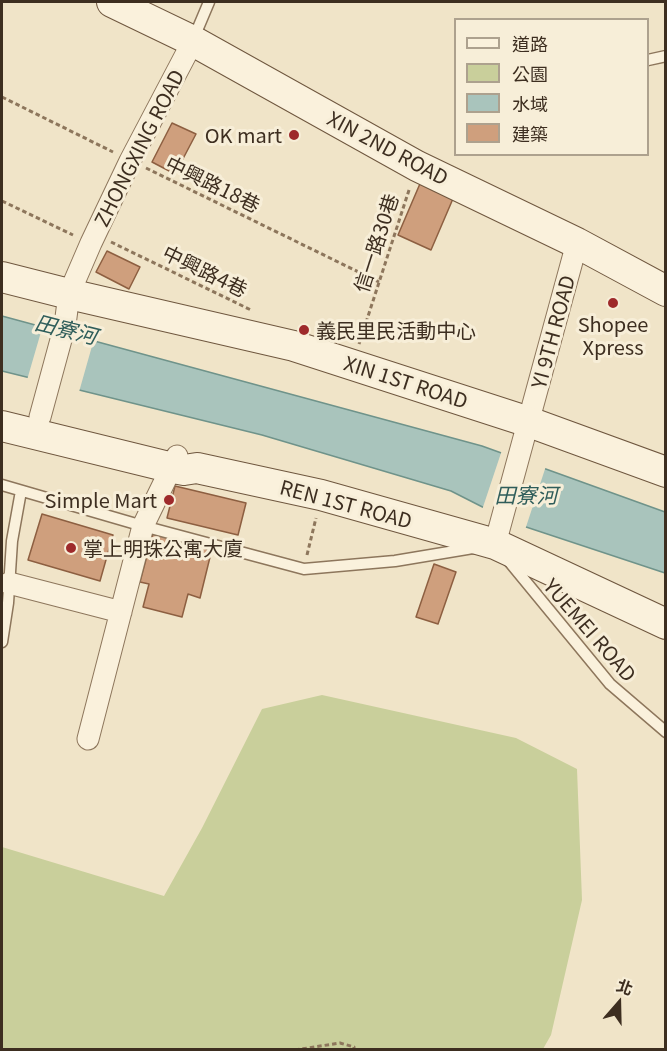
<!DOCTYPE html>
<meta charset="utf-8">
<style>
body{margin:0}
#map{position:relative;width:667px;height:1051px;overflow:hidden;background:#f0e4c8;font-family:Georgia,"Noto Sans TC",serif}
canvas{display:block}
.frame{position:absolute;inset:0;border:3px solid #3d2e20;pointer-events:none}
.legend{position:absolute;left:454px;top:18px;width:195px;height:138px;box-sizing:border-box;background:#f7eed8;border:2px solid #ada18e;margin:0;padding:8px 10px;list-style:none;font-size:18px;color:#3d2e20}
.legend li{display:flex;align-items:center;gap:12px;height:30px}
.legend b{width:30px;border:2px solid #ada18e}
.north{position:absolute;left:589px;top:973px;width:60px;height:60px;-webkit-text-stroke:4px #f7eed8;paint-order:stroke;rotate:20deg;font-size:16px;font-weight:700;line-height:24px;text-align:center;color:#3d2e20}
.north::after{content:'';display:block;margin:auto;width:21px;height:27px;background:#3d2e20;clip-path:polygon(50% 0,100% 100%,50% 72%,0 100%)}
</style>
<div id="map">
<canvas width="667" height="1051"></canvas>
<div class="frame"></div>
<ul class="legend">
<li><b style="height:8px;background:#faf1dc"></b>道路</li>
<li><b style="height:16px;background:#c9cf9b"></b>公園</li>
<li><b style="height:16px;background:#a9c4bc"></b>水域</li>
<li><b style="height:16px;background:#cf9f7d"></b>建築</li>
</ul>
<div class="north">北</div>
</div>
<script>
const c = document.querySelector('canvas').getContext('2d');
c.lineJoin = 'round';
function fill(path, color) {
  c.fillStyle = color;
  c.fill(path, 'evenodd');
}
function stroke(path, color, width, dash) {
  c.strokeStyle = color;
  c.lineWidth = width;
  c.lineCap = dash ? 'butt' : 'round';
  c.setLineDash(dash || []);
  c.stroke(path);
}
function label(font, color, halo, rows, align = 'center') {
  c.font = font + ' Georgia,"Noto Sans TC",serif';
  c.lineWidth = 6;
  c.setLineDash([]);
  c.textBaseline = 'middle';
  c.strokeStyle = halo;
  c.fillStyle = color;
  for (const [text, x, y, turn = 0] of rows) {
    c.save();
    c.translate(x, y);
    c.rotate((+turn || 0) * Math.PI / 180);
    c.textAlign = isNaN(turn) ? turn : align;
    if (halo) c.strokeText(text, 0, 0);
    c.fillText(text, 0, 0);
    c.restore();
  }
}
const green = new Path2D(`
 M 322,695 L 516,738 L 577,769 L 582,900 L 551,1035 L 543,1049 L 2,1049 L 2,847 L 164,896 L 202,828 L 262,709 Z`);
const water = new Path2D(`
 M 2,316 L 482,446 L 665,512 L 665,573 L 514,523 L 451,491 L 262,435 L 2,371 Z`);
const pier = new Path2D(`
 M 43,325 L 94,339 L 79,392 L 27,380 Z
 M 502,450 L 546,466 L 525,530 L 482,510 Z`);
const building = new Path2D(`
 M 172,123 L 196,134 L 175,174 L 152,162 Z
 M 422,179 L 455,194 L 431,250 L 398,235 Z
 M 107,251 L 140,267 L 129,289 L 96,272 Z
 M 175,486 L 246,503 L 238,535 L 167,518 Z
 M 42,514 L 113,535 L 100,581 L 28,560 Z
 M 153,533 L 212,549 L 200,598 L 188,594 L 182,617 L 143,607 L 149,584 L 140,582 Z
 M 434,564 L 456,572 L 438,624 L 416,617 Z`);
const path = new Path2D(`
 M 2,97 L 113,152
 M 146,168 L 379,282
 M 2,201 L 73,235
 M 111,242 L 251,310
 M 359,344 L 410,187
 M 307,555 L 316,518
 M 295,1050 L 340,1043 L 354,1047 L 354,1050`);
const lane = new Path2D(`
 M 193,40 L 209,2
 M 648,60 L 666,56
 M 2,485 L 143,526 L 304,569 L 395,561 L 473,548
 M 508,560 L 610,684 L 666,732
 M 2,642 L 8,603 L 12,541 L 21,491`);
const street = new Path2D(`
 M 40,417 L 65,325 L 69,294 L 91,243 L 130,161 L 193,41
 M 495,544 L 577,243
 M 9,583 L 121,612
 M 88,739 L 143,526 L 177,456`);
const secondary = new Path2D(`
 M 112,2 L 193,41 L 417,166 L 577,243 L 666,291
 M 2,277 L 69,294 L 294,346 L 529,422 L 666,472
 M 2,426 L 173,468 L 184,470 L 197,468 L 321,495 L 495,544 L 666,624`);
const markers = [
 [294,135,6,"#9e2a2b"],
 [613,303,6,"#9e2a2b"],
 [304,330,6,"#9e2a2b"],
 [169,500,6,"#9e2a2b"],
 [71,548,6,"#9e2a2b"]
];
const poiNames = [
 ["OK mart",282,135],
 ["Shopee",613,324,"center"],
 ["Xpress",613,347,"center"],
 ["義民里民活動中心",316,330,"left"],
 ["Simple Mart",157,500],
 ["掌上明珠公寓大廈",83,548,"left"]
];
const streetNames = [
 ["ZHONGXING ROAD",139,148,-63],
 ["XIN 2ND ROAD",388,148,28],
 ["中興路18巷",213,184,26],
 ["信一路30巷",376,243,-72],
 ["中興路4巷",205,271,26],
 ["YI 9TH ROAD",553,332,-75],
 ["XIN 1ST ROAD",406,382,18],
 ["REN 1ST ROAD",346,504,15],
 ["YUEMEI ROAD",590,630,49]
];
const waterNames = [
 ["田寮河",66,329,14],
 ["田寮河",526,495]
];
fill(green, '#c9cf9b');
fill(water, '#a9c4bc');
stroke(water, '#6f938a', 1.5);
fill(pier, '#f0e4c8');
fill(building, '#cf9f7d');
stroke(building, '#8d5f41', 1.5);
stroke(lane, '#8d765c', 13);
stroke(street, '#8d765c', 23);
stroke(secondary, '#6f573f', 32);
stroke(path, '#8d765c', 3, [4.5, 3]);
stroke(lane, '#faf1dc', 10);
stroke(street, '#faf1dc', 21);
stroke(secondary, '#faf1dc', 30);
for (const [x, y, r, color] of markers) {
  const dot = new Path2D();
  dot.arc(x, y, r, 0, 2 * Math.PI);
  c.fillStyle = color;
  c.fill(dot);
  stroke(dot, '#f7eed8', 2);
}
label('20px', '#3d2e20', '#f7eed8', poiNames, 'right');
label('20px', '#3d2e20', '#f7eed8', streetNames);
label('italic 21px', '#2f5d5a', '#f7eed8', waterNames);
</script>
